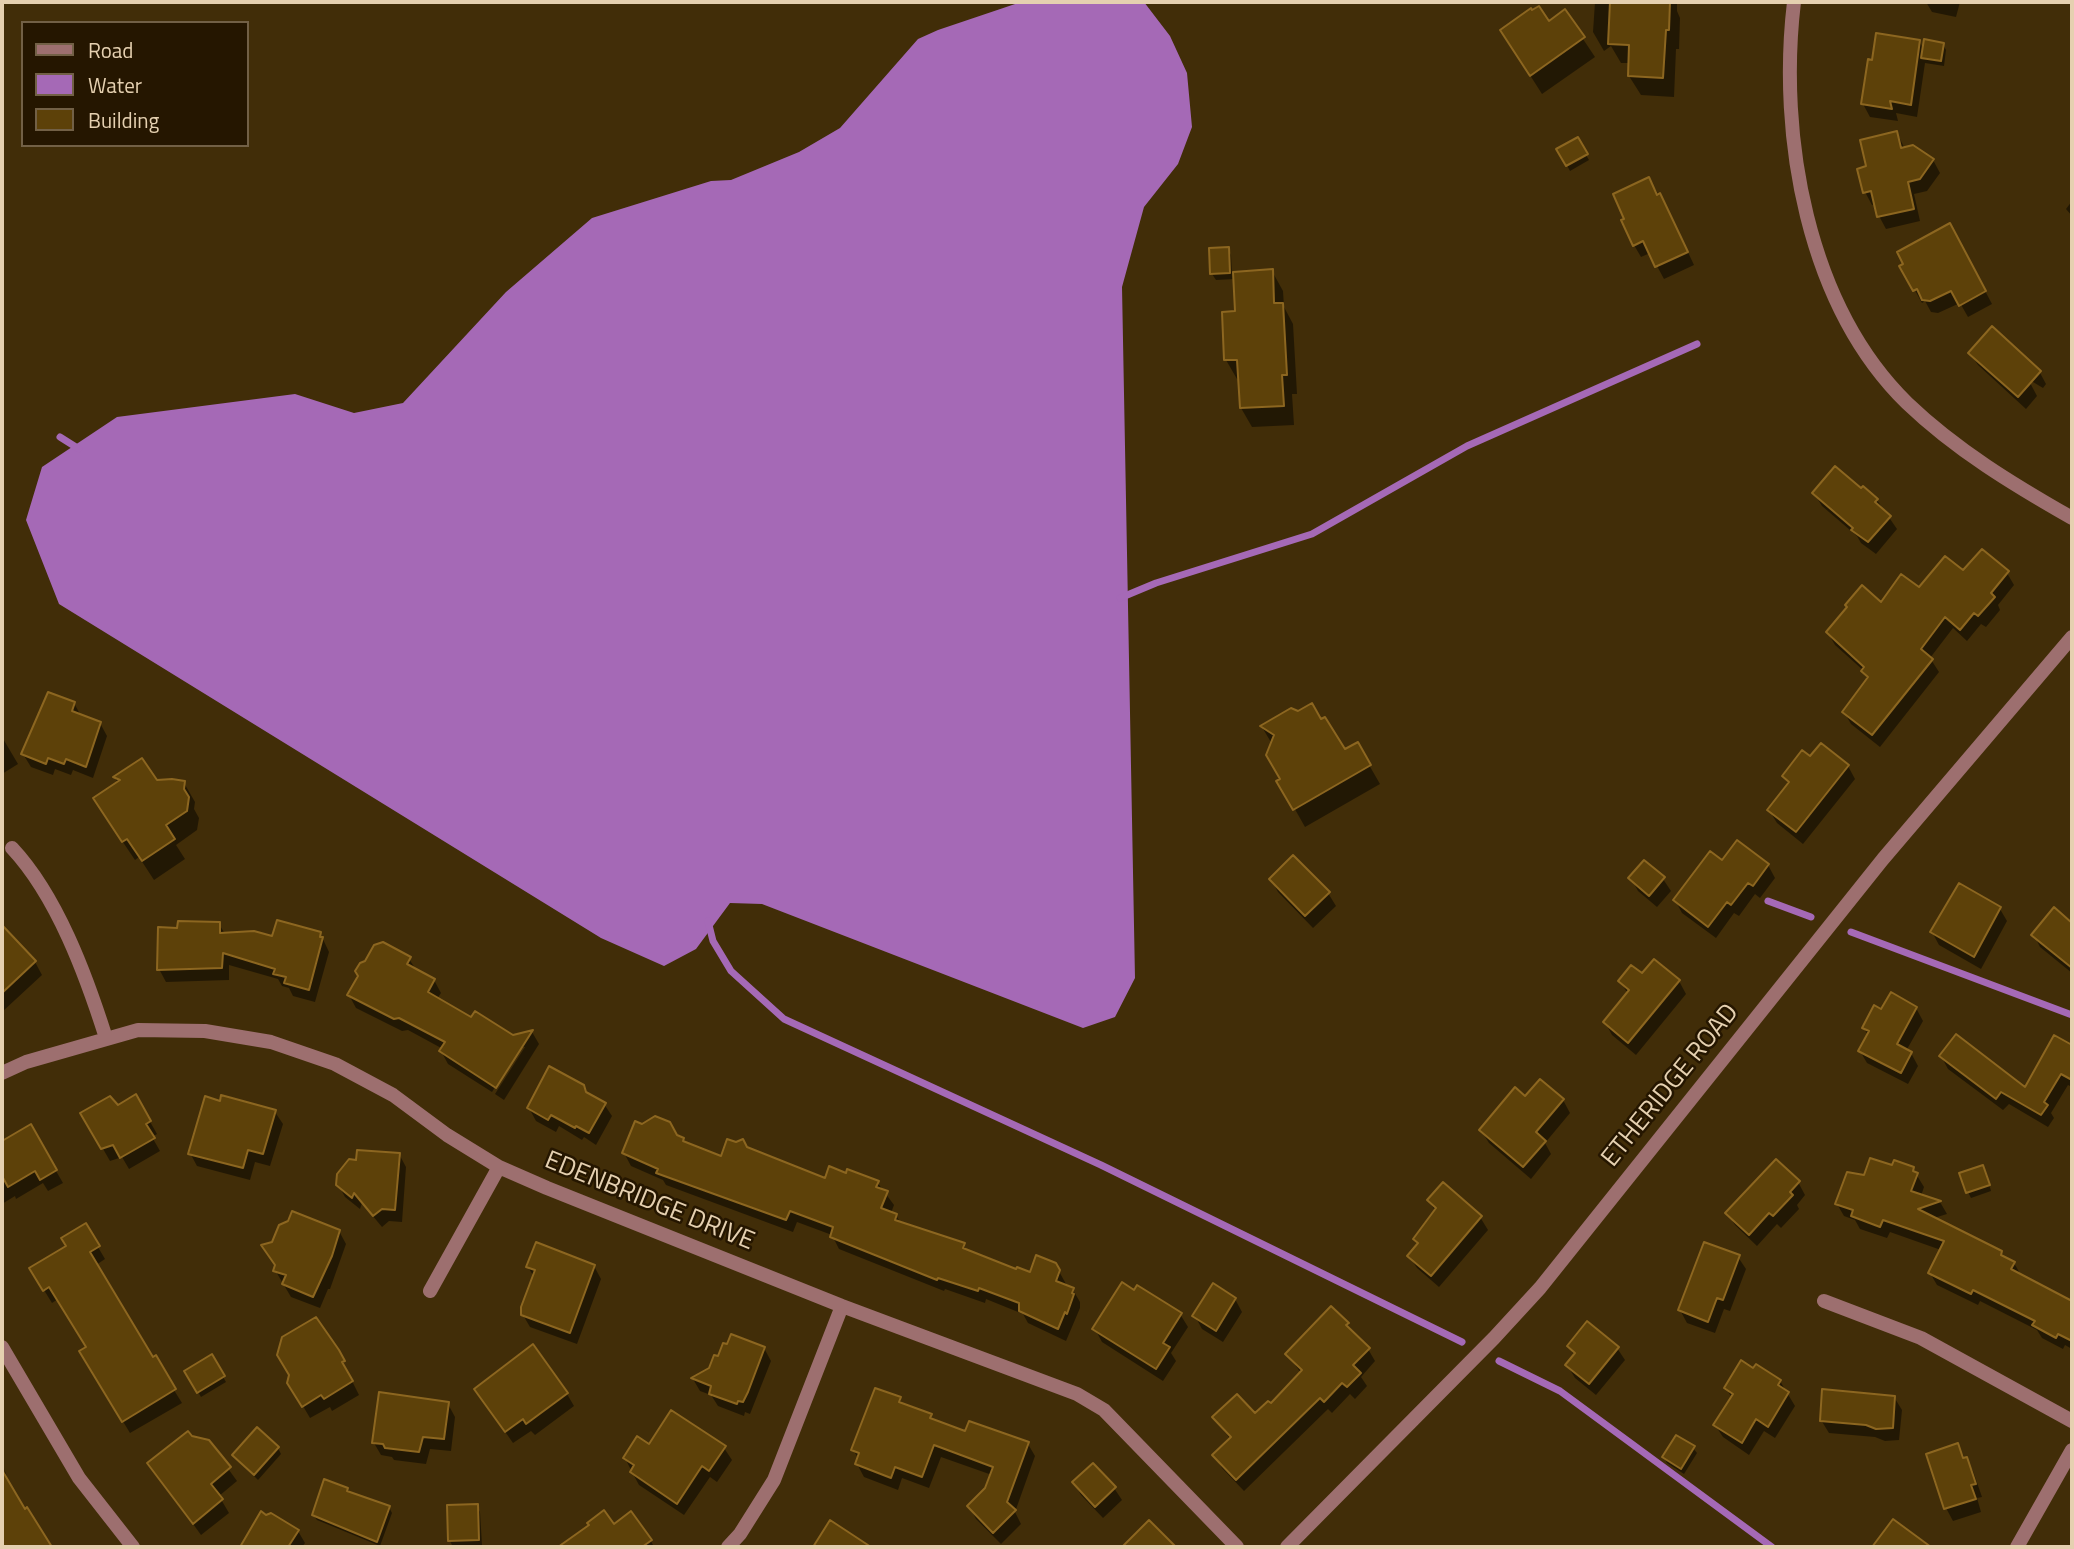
<!DOCTYPE html>
<style>
body{margin:0}
#map{position:relative;width:2074px;height:1549px;overflow:hidden;background:#412d08;font-family:"Titillium Web",sans-serif}
canvas{display:block}
.frame{position:absolute;inset:0;border:4px solid #e5d0b0;pointer-events:none}
.legend{position:absolute;left:21px;top:21px;width:228px;height:126px;box-sizing:border-box;background:#251600;border:2px solid #726046;margin:0;padding:9px 12px;list-style:none;font-size:21px;color:#e5d0b0}
.legend li{display:flex;align-items:center;gap:14px;height:35px}
.legend b{width:35px;border:2px solid #726046}
</style>
<div id="map">
<canvas width="2074" height="1549"></canvas>
<div class="frame"></div>
<ul class="legend">
<li><b style="height:9px;background:#9d6f6f"></b>Road</li>
<li><b style="height:19px;background:#a569b6"></b>Water</li>
<li><b style="height:19px;background:#5d4109"></b>Building</li>
</ul>
</div>
<script>
const c = document.querySelector('canvas').getContext('2d');
c.lineJoin = 'round';
function fill(path, color) {
  c.fillStyle = color;
  c.fill(path, 'evenodd');
}
function stroke(path, color, width, dash) {
  c.strokeStyle = color;
  c.lineWidth = width;
  c.lineCap = dash ? 'butt' : 'round';
  c.setLineDash(dash || []);
  c.stroke(path);
}
function label(font, color, halo, rows, align = 'center') {
  c.font = font + ' "Titillium Web",sans-serif';
  c.lineWidth = 5;
  c.setLineDash([]);
  c.textBaseline = 'middle';
  c.strokeStyle = halo;
  c.fillStyle = color;
  for (const [text, x, y, turn = 0] of rows) {
    c.save();
    c.translate(x, y);
    c.rotate((+turn || 0) * Math.PI / 180);
    c.textAlign = isNaN(turn) ? turn : align;
    if (halo) c.strokeText(text, 0, 0);
    c.fillText(text, 0, 0);
    c.restore();
  }
}
const water = new Path2D(`
 M 1021,2 L 1144,2 L 1170,36 L 1187,73 L 1192,127 L 1178,164 L 1144,207 L 1122,287 L 1135,978 L 1115,1017 L 1083,1028 L 762,904 L 730,903 L 696,949 L 664,966 L 601,938 L 59,604 L 26,520 L 42,467 L 117,417 L 295,394 L 354,413 L 403,403 L 506,292 L 592,218 L 711,181 L 731,180 L 799,152 L 840,128 L 918,39 L 938,30 Z`);
const shadow = new Path2D(`
 M 1595,2 L 1677,2 L 1677,11 L 1680,18 L 1679,49 L 1676,49 L 1674,97 L 1641,95 L 1629,76 L 1630,63 L 1621,63 L 1611,46 L 1604,51 L 1593,32 Z
 M 1926,2 L 1960,2 L 1956,17 L 1932,12 Z
 M 1565,12 L 1595,57 L 1542,94 L 1514,50 Z
 M 1919,41 L 1924,50 L 1943,44 L 1946,50 L 1944,66 L 1925,63 L 1917,117 L 1896,113 L 1898,121 L 1870,117 L 1863,104 L 1874,62 Z
 M 1897,133 L 1905,149 L 1933,160 L 1940,173 L 1927,191 L 1914,194 L 1920,221 L 1886,229 L 1879,216 L 1876,204 L 1872,205 L 1865,192 Z
 M 1577,140 L 1589,160 L 1570,171 L 1559,150 Z
 M 1649,179 L 1667,208 L 1694,265 L 1664,279 L 1650,253 L 1641,257 L 1634,245 Z
 M 2072,201 L 2072,216 L 2066,209 Z
 M 1957,238 L 1992,304 L 1968,317 L 1960,303 L 1938,313 L 1931,312 L 1925,301 L 1922,303 L 1902,267 Z
 M 1228,249 L 1231,255 L 1232,273 L 1272,271 L 1283,291 L 1284,307 L 1293,324 L 1297,394 L 1292,394 L 1294,425 L 1252,427 L 1241,408 L 1240,379 L 1237,379 L 1226,360 L 1237,313 L 1235,279 L 1216,280 L 1212,274 Z
 M 1970,353 L 2039,371 L 2046,384 L 2043,388 L 2028,379 L 2037,396 L 2026,409 L 1978,365 Z
 M 1861,491 L 1877,500 L 1897,529 L 1876,554 L 1861,543 L 1857,536 L 1822,506 L 1814,493 Z
 M 1964,573 L 2007,573 L 2014,585 L 1998,605 L 2000,610 L 1986,627 L 1981,624 L 1967,641 L 1953,628 L 1930,658 L 1939,672 L 1880,747 L 1851,724 L 1844,712 L 1868,681 L 1864,671 L 1835,645 L 1828,633 L 1881,604 Z
 M 74,703 L 81,716 L 100,723 L 107,736 L 93,778 L 73,770 L 71,775 L 55,769 L 53,775 L 31,767 L 23,754 Z
 M 1320,721 L 1345,751 L 1357,744 L 1380,784 L 1305,827 L 1279,781 L 1282,779 L 1272,744 L 1262,727 Z
 M 2,737 L 18,764 L 2,774 Z
 M 1848,766 L 1855,779 L 1803,844 L 1777,823 L 1769,810 L 1789,785 L 1784,776 Z
 M 115,778 L 184,783 L 195,802 L 194,809 L 199,818 L 197,830 L 176,845 L 185,859 L 154,880 L 139,857 L 135,860 L 106,817 L 118,783 Z
 M 1737,843 L 1768,865 L 1775,878 L 1760,898 L 1755,894 L 1739,916 L 1734,913 L 1716,938 L 1682,913 L 1675,900 L 1723,863 Z
 M 1631,878 L 1663,879 L 1671,891 L 1657,907 L 1638,891 Z
 M 1271,879 L 1328,893 L 1336,906 L 1313,928 L 1278,892 Z
 M 1959,886 L 2000,909 L 2007,921 L 1981,969 L 1939,945 L 1932,932 Z
 M 2058,913 L 2072,925 L 2072,973 L 2040,947 L 2034,935 Z
 M 219,924 L 225,934 L 274,938 L 320,933 L 329,952 L 315,1002 L 293,996 L 289,988 L 282,986 L 278,979 L 229,965 L 229,980 L 166,982 L 159,969 L 179,929 Z
 M 9,935 L 35,962 L 42,975 L 2,1012 L 2,942 Z
 M 409,959 L 417,971 L 434,980 L 441,993 L 437,999 L 472,1019 L 512,1037 L 532,1032 L 539,1044 L 504,1100 L 495,1094 L 525,1047 L 520,1047 L 492,1092 L 448,1064 L 441,1051 L 443,1049 L 408,1030 L 402,1031 L 356,1008 L 349,995 Z
 M 1643,976 L 1679,981 L 1686,994 L 1636,1055 L 1612,1035 L 1605,1022 L 1628,994 L 1620,981 Z
 M 1916,1008 L 1923,1021 L 1906,1051 L 1911,1053 L 1918,1066 L 1908,1084 L 1867,1063 L 1860,1051 L 1868,1036 L 1864,1028 L 1882,1011 Z
 M 2054,1038 L 2072,1047 L 2072,1087 L 2068,1085 L 2051,1113 L 2054,1118 L 2048,1127 L 2009,1104 L 2003,1110 L 1948,1069 L 1941,1056 L 2025,1090 Z
 M 587,1094 L 604,1104 L 612,1116 L 596,1145 L 584,1137 L 582,1140 L 559,1126 L 556,1132 L 536,1121 L 529,1108 Z
 M 136,1097 L 157,1134 L 152,1137 L 160,1151 L 129,1169 L 122,1157 L 110,1161 L 83,1114 L 117,1107 Z
 M 1525,1098 L 1563,1100 L 1570,1113 L 1545,1143 L 1551,1154 L 1531,1179 L 1489,1143 L 1481,1130 Z
 M 275,1112 L 283,1124 L 270,1166 L 255,1162 L 250,1180 L 197,1166 L 190,1153 Z
 M 30,1126 L 63,1183 L 48,1191 L 43,1183 L 16,1199 L 15,1196 L 2,1204 L 2,1143 Z
 M 676,1137 L 682,1139 L 685,1144 L 722,1158 L 747,1149 L 826,1180 L 877,1182 L 894,1205 L 891,1213 L 896,1215 L 901,1224 L 964,1245 L 967,1251 L 1017,1271 L 1031,1274 L 1055,1264 L 1066,1284 L 1065,1287 L 1073,1290 L 1080,1302 L 1080,1308 L 1066,1341 L 1028,1323 L 1023,1314 L 986,1299 L 985,1303 L 945,1289 L 944,1291 L 839,1249 L 832,1235 L 797,1222 L 793,1232 L 666,1185 L 663,1180 L 631,1166 L 624,1153 Z
 M 399,1154 L 406,1167 L 402,1222 L 389,1221 L 382,1227 L 362,1203 L 360,1209 L 345,1197 L 338,1184 Z
 M 1893,1168 L 1913,1169 L 1924,1187 L 1921,1196 L 1940,1202 L 1947,1214 L 1934,1218 L 2001,1252 L 2005,1259 L 2014,1263 L 2022,1277 L 2072,1303 L 2072,1349 L 2065,1345 L 2063,1349 L 2042,1338 L 2037,1330 L 1980,1301 L 1978,1305 L 1937,1285 L 1930,1273 L 1941,1250 L 1890,1232 L 1887,1238 L 1860,1229 L 1855,1220 L 1844,1216 L 1837,1204 L 1865,1177 Z
 M 1986,1173 L 1991,1191 L 1971,1198 L 1968,1192 Z
 M 1798,1182 L 1805,1195 L 1797,1205 L 1799,1209 L 1781,1228 L 1777,1224 L 1757,1246 L 1735,1225 L 1727,1213 Z
 M 1429,1201 L 1480,1217 L 1488,1230 L 1439,1287 L 1417,1268 L 1409,1256 L 1419,1245 L 1415,1239 L 1436,1212 Z
 M 85,1225 L 105,1259 L 96,1265 L 182,1403 L 130,1433 L 81,1352 L 88,1348 L 58,1299 L 52,1303 L 31,1269 L 68,1247 Z
 M 339,1231 L 346,1244 L 330,1289 L 328,1289 L 320,1308 L 291,1297 L 275,1270 L 276,1266 Z
 M 1738,1257 L 1746,1269 L 1730,1311 L 1724,1309 L 1715,1333 L 1687,1323 L 1680,1310 Z
 M 594,1266 L 601,1279 L 577,1344 L 530,1327 L 523,1315 L 534,1277 L 528,1267 Z
 M 1135,1293 L 1180,1314 L 1188,1327 L 1171,1353 L 1176,1361 L 1163,1381 L 1102,1342 L 1095,1329 Z
 M 1235,1299 L 1242,1312 L 1223,1342 L 1202,1329 L 1195,1316 Z
 M 1331,1308 L 1368,1349 L 1375,1361 L 1361,1377 L 1367,1386 L 1355,1399 L 1350,1394 L 1332,1413 L 1328,1409 L 1244,1491 L 1222,1468 L 1215,1456 L 1231,1440 L 1214,1418 L 1255,1415 L 1271,1406 L 1301,1373 L 1287,1354 Z
 M 1569,1347 L 1617,1348 L 1625,1360 L 1596,1395 L 1575,1378 L 1567,1365 L 1575,1356 Z
 M 764,1348 L 771,1361 L 750,1414 L 745,1412 L 744,1416 L 718,1406 L 711,1395 L 700,1391 L 693,1379 L 710,1369 Z
 M 337,1351 L 359,1395 L 332,1411 L 330,1407 L 310,1418 L 289,1382 Z
 M 211,1356 L 226,1382 L 201,1397 L 186,1371 Z
 M 1780,1381 L 1795,1406 L 1775,1438 L 1764,1431 L 1749,1455 L 1723,1437 L 1715,1425 L 1732,1398 L 1726,1388 Z
 M 476,1390 L 567,1394 L 574,1406 L 535,1435 L 531,1431 L 513,1443 Z
 M 1894,1397 L 1902,1410 L 1899,1440 L 1885,1441 L 1875,1437 L 1829,1433 L 1821,1420 Z
 M 900,1399 L 903,1405 L 931,1415 L 934,1422 L 966,1434 L 1028,1444 L 1035,1456 L 1015,1512 L 1021,1524 L 1001,1544 L 976,1519 L 969,1506 L 987,1489 L 992,1475 L 941,1457 L 929,1488 L 902,1478 L 898,1490 L 864,1477 L 857,1464 L 859,1459 L 853,1450 Z
 M 448,1404 L 455,1417 L 451,1451 L 430,1449 L 426,1464 L 394,1460 L 392,1457 L 381,1455 L 374,1443 Z
 M 191,1438 L 208,1441 L 237,1481 L 219,1496 L 229,1513 L 201,1535 L 150,1464 Z
 M 1957,1445 L 1973,1471 L 1982,1497 L 1977,1498 L 1981,1512 L 1953,1521 L 1946,1508 L 1928,1455 Z
 M 649,1446 L 724,1448 L 732,1460 L 717,1482 L 710,1477 L 684,1515 L 639,1485 L 632,1472 L 625,1458 Z
 M 278,1448 L 281,1454 L 258,1480 L 234,1456 Z
 M 1693,1448 L 1697,1453 L 1684,1474 L 1667,1463 L 1664,1457 Z
 M 4,1468 L 7,1477 L 5,1478 L 51,1547 L 2,1547 L 2,1473 L 5,1472 Z
 M 1074,1483 L 1114,1488 L 1122,1500 L 1103,1518 L 1081,1495 Z
 M 347,1490 L 349,1493 L 389,1507 L 392,1513 L 380,1546 L 317,1520 L 313,1515 Z
 M 477,1506 L 480,1512 L 482,1545 L 453,1547 L 450,1541 Z
 M 591,1526 L 613,1527 L 651,1541 L 654,1547 L 561,1547 Z
 M 298,1531 L 305,1543 L 302,1547 L 244,1547 L 244,1545 Z`);
const stream = new Path2D(`
 M 60,437 L 79,449
 M 1120,598 L 1156,583 L 1312,534 L 1467,446 L 1697,344
 M 1768,901 L 1811,917
 M 708,921 L 713,941 L 731,971 L 784,1019 L 1101,1165 L 1462,1342
 M 1851,932 L 2072,1015
 M 1499,1361 L 1560,1391 L 1772,1547`);
const building = new Path2D(`
 M 1610,2 L 1670,2 L 1669,30 L 1666,30 L 1663,78 L 1628,76 L 1629,45 L 1608,44 Z
 M 1539,6 L 1549,21 L 1565,9 L 1585,37 L 1530,76 L 1500,30 L 1531,8 L 1532,10 Z
 M 1876,33 L 1920,40 L 1911,105 L 1890,101 L 1892,109 L 1861,104 L 1868,59 L 1872,60 Z
 M 1924,39 L 1944,43 L 1941,61 L 1921,58 Z
 M 1897,131 L 1901,148 L 1913,145 L 1934,159 L 1920,179 L 1908,182 L 1914,209 L 1877,217 L 1871,191 L 1863,193 L 1857,169 L 1866,166 L 1860,140 Z
 M 1578,137 L 1588,154 L 1566,166 L 1556,149 Z
 M 1649,177 L 1657,195 L 1660,193 L 1688,252 L 1655,267 L 1643,241 L 1633,246 L 1621,220 L 1624,219 L 1613,194 Z
 M 1950,223 L 1986,291 L 1959,306 L 1951,291 L 1930,301 L 1922,300 L 1917,289 L 1913,291 L 1899,266 L 1903,264 L 1897,252 Z
 M 1229,247 L 1230,273 L 1210,274 L 1209,248 Z
 M 1273,269 L 1274,303 L 1283,303 L 1287,375 L 1282,375 L 1284,406 L 1240,408 L 1237,360 L 1224,360 L 1222,312 L 1235,311 L 1233,272 Z
 M 1992,326 L 2041,371 L 2018,397 L 1968,353 Z
 M 1835,466 L 1861,488 L 1863,486 L 1878,499 L 1875,502 L 1891,516 L 1868,542 L 1851,530 L 1853,528 L 1812,493 Z
 M 1982,549 L 2009,571 L 1991,593 L 1995,597 L 1978,616 L 1974,613 L 1960,630 L 1945,617 L 1921,649 L 1933,659 L 1872,735 L 1842,712 L 1868,677 L 1861,671 L 1864,667 L 1826,632 L 1847,607 L 1845,605 L 1862,585 L 1881,602 L 1901,574 L 1919,587 L 1945,556 L 1963,570 Z
 M 48,692 L 75,702 L 72,711 L 101,722 L 86,767 L 66,759 L 64,764 L 48,758 L 46,764 L 21,754 Z
 M 1312,703 L 1321,719 L 1325,717 L 1345,749 L 1358,742 L 1371,765 L 1293,810 L 1276,781 L 1280,779 L 1266,755 L 1274,735 L 1260,726 L 1291,708 L 1298,711 Z
 M 1821,743 L 1849,765 L 1796,832 L 1767,810 L 1789,782 L 1782,776 L 1802,750 L 1810,756 Z
 M 142,758 L 157,780 L 172,779 L 185,781 L 184,789 L 189,797 L 187,811 L 166,825 L 175,839 L 142,861 L 127,839 L 122,842 L 93,798 L 120,780 L 113,777 Z
 M 1737,840 L 1769,864 L 1753,886 L 1748,883 L 1731,905 L 1727,902 L 1708,927 L 1673,900 L 1710,851 L 1722,860 Z
 M 1293,855 L 1330,892 L 1305,916 L 1269,879 Z
 M 1644,860 L 1665,877 L 1649,896 L 1628,878 Z
 M 1959,883 L 2001,907 L 1974,957 L 1930,932 Z
 M 2054,907 L 2072,923 L 2072,968 L 2031,935 Z
 M 277,920 L 321,932 L 320,937 L 323,937 L 309,990 L 284,983 L 286,977 L 273,974 L 275,969 L 223,953 L 222,968 L 157,970 L 158,927 L 177,928 L 178,921 L 220,922 L 220,933 L 254,931 L 272,936 Z
 M 2,925 L 36,961 L 2,993 Z
 M 383,942 L 411,957 L 407,964 L 435,979 L 428,992 L 471,1017 L 475,1011 L 513,1035 L 533,1030 L 496,1088 L 439,1051 L 445,1042 L 399,1018 L 394,1019 L 347,995 L 358,976 L 355,971 L 360,963 L 365,961 L 374,945 Z
 M 1654,959 L 1680,980 L 1628,1043 L 1603,1022 L 1629,990 L 1618,981 L 1631,965 L 1642,973 Z
 M 1891,992 L 1917,1007 L 1897,1044 L 1912,1052 L 1901,1073 L 1858,1051 L 1869,1031 L 1862,1028 L 1874,1005 L 1881,1009 Z
 M 1956,1034 L 2025,1087 L 2054,1035 L 2072,1045 L 2072,1080 L 2061,1074 L 2044,1102 L 2048,1105 L 2041,1115 L 2001,1092 L 1996,1099 L 1939,1056 Z
 M 549,1066 L 584,1085 L 586,1092 L 606,1103 L 589,1133 L 576,1126 L 575,1128 L 551,1115 L 548,1120 L 527,1108 Z
 M 1540,1079 L 1564,1099 L 1536,1132 L 1546,1141 L 1523,1167 L 1479,1130 L 1515,1087 L 1525,1096 Z
 M 136,1094 L 151,1121 L 146,1124 L 155,1138 L 120,1158 L 113,1145 L 101,1149 L 80,1113 L 110,1096 L 118,1105 Z
 M 221,1095 L 276,1110 L 263,1154 L 248,1150 L 243,1168 L 188,1154 L 205,1096 L 220,1101 Z
 M 655,1116 L 670,1122 L 677,1135 L 684,1138 L 683,1141 L 721,1156 L 727,1139 L 736,1142 L 743,1139 L 747,1147 L 825,1178 L 829,1166 L 846,1173 L 847,1169 L 879,1181 L 876,1187 L 888,1191 L 881,1208 L 897,1214 L 895,1220 L 965,1243 L 963,1248 L 1016,1269 L 1017,1267 L 1030,1272 L 1036,1255 L 1056,1263 L 1060,1270 L 1056,1281 L 1074,1288 L 1072,1293 L 1074,1294 L 1067,1314 L 1065,1312 L 1058,1329 L 1019,1311 L 1019,1303 L 979,1288 L 978,1291 L 938,1278 L 937,1280 L 830,1237 L 833,1227 L 790,1211 L 786,1220 L 656,1173 L 658,1169 L 622,1153 L 635,1121 L 642,1124 Z
 M 31,1124 L 57,1170 L 40,1180 L 35,1171 L 8,1187 L 2,1176 L 2,1141 Z
 M 357,1150 L 400,1153 L 395,1210 L 382,1209 L 373,1216 L 354,1193 L 352,1198 L 336,1185 L 337,1174 L 349,1159 L 356,1160 Z
 M 1870,1158 L 1892,1165 L 1894,1160 L 1914,1167 L 1913,1171 L 1918,1173 L 1911,1191 L 1941,1201 L 1918,1209 L 2002,1251 L 2001,1255 L 2015,1262 L 2011,1269 L 2072,1301 L 2072,1341 L 2058,1334 L 2056,1338 L 2032,1325 L 2035,1321 L 1973,1290 L 1971,1294 L 1928,1273 L 1944,1241 L 1883,1220 L 1880,1227 L 1851,1216 L 1853,1210 L 1835,1204 L 1847,1172 L 1864,1175 Z
 M 1776,1159 L 1800,1181 L 1790,1192 L 1793,1195 L 1773,1216 L 1769,1213 L 1749,1235 L 1725,1213 Z
 M 1983,1165 L 1990,1185 L 1966,1193 L 1959,1173 Z
 M 1443,1182 L 1482,1216 L 1431,1276 L 1407,1256 L 1418,1243 L 1413,1239 L 1436,1208 L 1427,1200 Z
 M 292,1211 L 340,1230 L 332,1256 L 313,1297 L 282,1284 L 286,1275 L 273,1271 L 275,1265 L 261,1245 L 272,1242 L 279,1225 L 288,1221 Z
 M 86,1223 L 100,1246 L 90,1252 L 153,1357 L 156,1355 L 176,1389 L 122,1422 L 79,1351 L 86,1347 L 49,1287 L 43,1291 L 29,1268 L 66,1246 L 61,1238 Z
 M 536,1242 L 595,1265 L 570,1333 L 521,1315 L 521,1307 L 535,1270 L 526,1267 Z
 M 1704,1242 L 1740,1255 L 1723,1300 L 1717,1298 L 1708,1322 L 1678,1310 Z
 M 1122,1282 L 1134,1290 L 1137,1285 L 1182,1313 L 1163,1343 L 1170,1347 L 1156,1369 L 1092,1329 Z
 M 1213,1283 L 1236,1298 L 1216,1331 L 1192,1316 Z
 M 1331,1306 L 1349,1323 L 1346,1325 L 1370,1348 L 1353,1365 L 1361,1373 L 1347,1387 L 1342,1383 L 1324,1402 L 1320,1398 L 1236,1480 L 1212,1455 L 1231,1437 L 1212,1417 L 1237,1394 L 1255,1413 L 1268,1401 L 1271,1403 L 1302,1370 L 1285,1354 Z
 M 316,1317 L 339,1350 L 345,1361 L 342,1362 L 353,1381 L 324,1399 L 321,1395 L 302,1407 L 287,1383 L 289,1375 L 277,1355 L 282,1337 Z
 M 1587,1321 L 1619,1347 L 1589,1384 L 1565,1365 L 1575,1353 L 1567,1346 Z
 M 731,1334 L 765,1347 L 748,1392 L 743,1402 L 738,1401 L 737,1404 L 709,1394 L 711,1386 L 691,1378 L 709,1368 L 714,1355 L 718,1356 L 723,1343 L 727,1344 Z
 M 533,1344 L 568,1393 L 526,1424 L 523,1419 L 505,1432 L 474,1389 Z
 M 212,1354 L 225,1376 L 197,1393 L 184,1371 Z
 M 1741,1360 L 1753,1368 L 1756,1364 L 1781,1380 L 1778,1385 L 1789,1392 L 1768,1427 L 1756,1419 L 1742,1443 L 1713,1425 L 1733,1394 L 1724,1388 Z
 M 875,1388 L 901,1397 L 899,1402 L 932,1414 L 930,1418 L 965,1431 L 969,1421 L 1029,1442 L 1007,1502 L 1016,1510 L 993,1533 L 967,1506 L 985,1488 L 993,1467 L 934,1445 L 922,1477 L 895,1467 L 891,1478 L 855,1464 L 859,1453 L 851,1450 Z
 M 1822,1389 L 1895,1396 L 1893,1428 L 1876,1429 L 1866,1425 L 1820,1421 Z
 M 379,1392 L 449,1402 L 444,1439 L 423,1437 L 419,1452 L 385,1448 L 383,1444 L 372,1443 Z
 M 671,1410 L 726,1446 L 709,1471 L 702,1466 L 677,1504 L 630,1472 L 634,1465 L 623,1458 L 637,1436 L 649,1444 Z
 M 257,1427 L 279,1447 L 254,1475 L 232,1455 Z
 M 188,1431 L 192,1436 L 209,1440 L 231,1467 L 211,1484 L 223,1499 L 193,1524 L 147,1463 Z
 M 1676,1435 L 1695,1446 L 1681,1469 L 1662,1457 Z
 M 1958,1443 L 1963,1458 L 1967,1457 L 1976,1484 L 1971,1485 L 1976,1499 L 1944,1509 L 1926,1454 Z
 M 1093,1463 L 1116,1487 L 1095,1507 L 1072,1482 Z
 M 2,1470 L 25,1509 L 27,1507 L 52,1547 L 2,1547 Z
 M 324,1479 L 348,1488 L 347,1491 L 390,1506 L 377,1542 L 312,1515 Z
 M 478,1504 L 479,1540 L 448,1541 L 447,1505 Z
 M 604,1510 L 614,1524 L 631,1511 L 652,1540 L 642,1547 L 558,1547 L 589,1525 L 587,1523 Z
 M 261,1511 L 266,1515 L 271,1513 L 299,1530 L 288,1547 L 240,1547 Z
 M 1893,1519 L 1931,1547 L 1872,1547 Z
 M 830,1520 L 871,1547 L 813,1547 Z
 M 1149,1520 L 1176,1547 L 1122,1547 Z`);
const minor = new Path2D(`
 M 12,848 C 57,896 86,975 106,1038
 M 2,1073 L 26,1062 L 138,1030 L 205,1031 L 271,1042 L 335,1064 L 393,1095 L 447,1135 L 499,1167 L 547,1188 L 842,1306 L 1077,1394 L 1104,1410 L 1237,1547
 M 430,1291 L 499,1167
 M 1824,1301 L 1921,1338 L 2072,1421
 M 2,1347 L 79,1478 L 133,1547
 M 728,1547 L 740,1534 L 774,1480 L 842,1306
 M 1287,1547 L 1494,1338 L 1540,1288 L 1883,859 L 2072,637
 M 2017,1547 L 2072,1450`);
const tertiary = new Path2D(`
 M 1794,2 C 1778,136 1807,305 1907,403 C 1956,450 2014,485 2072,518`);
const streetNames = [
 ["ETHERIDGE ROAD",1671,1086,-51],
 ["EDENBRIDGE DRIVE",649,1202,22]
];
fill(water, '#a569b6');
fill(shadow, '#0007');
stroke(stream, '#a569b6', 7);
fill(building, '#5d4109');
stroke(building, '#8c6620', 2);
stroke(minor, '#9d6f6f', 14);
stroke(tertiary, '#9d6f6f', 14);
label('26px', '#e5d0b0', '#251600', streetNames);
</script>
